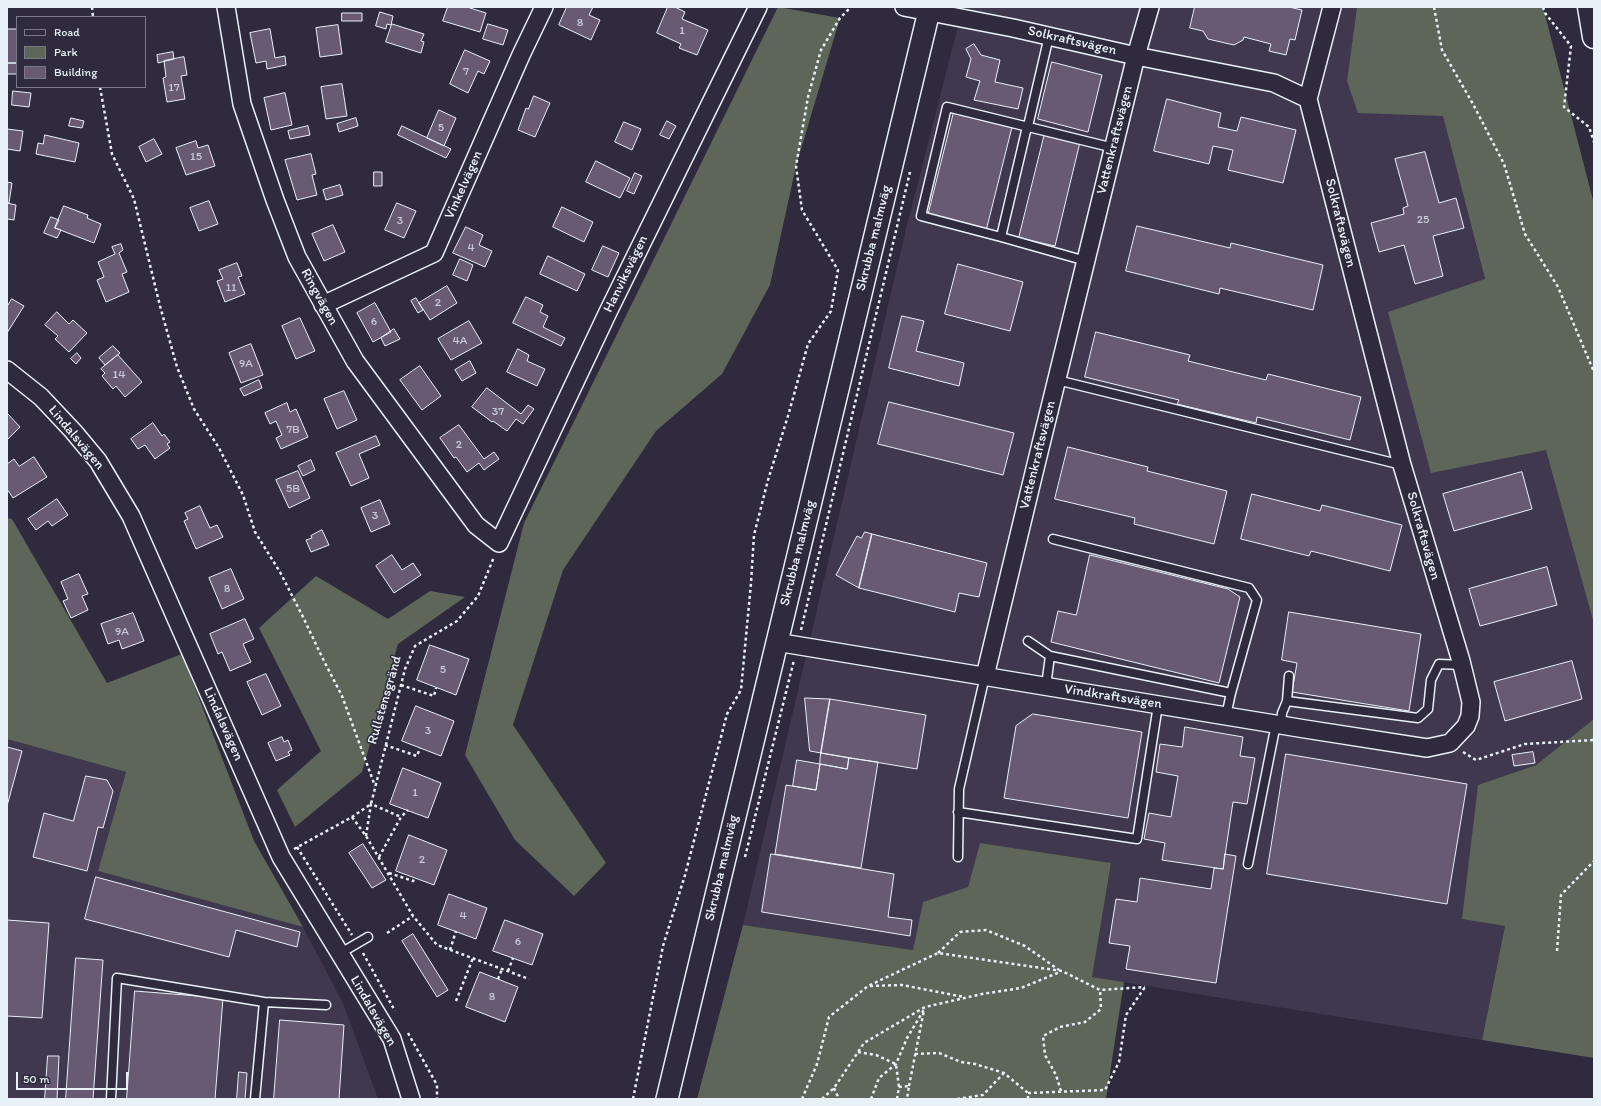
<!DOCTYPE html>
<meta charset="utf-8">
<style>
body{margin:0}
#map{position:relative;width:1601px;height:1106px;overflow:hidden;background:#2f2a3d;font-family:Itim,sans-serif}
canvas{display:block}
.frame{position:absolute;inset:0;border:8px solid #e8f1f8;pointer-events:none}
.legend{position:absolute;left:16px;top:16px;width:130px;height:72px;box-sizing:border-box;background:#2f2a3d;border:1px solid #797a88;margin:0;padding:5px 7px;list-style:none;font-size:12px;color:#e8f1f8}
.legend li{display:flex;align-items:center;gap:8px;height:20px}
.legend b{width:20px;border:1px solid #797a88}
.scale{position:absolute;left:16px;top:1072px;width:112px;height:18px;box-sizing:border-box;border:2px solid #e8f1f8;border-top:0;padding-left:5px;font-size:12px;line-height:14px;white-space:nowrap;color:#e8f1f8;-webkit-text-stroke:3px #2f2a3d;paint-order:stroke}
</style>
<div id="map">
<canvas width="1601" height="1106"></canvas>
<div class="frame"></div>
<ul class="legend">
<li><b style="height:5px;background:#2f2a3d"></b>Road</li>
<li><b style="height:11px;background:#5e6659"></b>Park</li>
<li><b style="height:11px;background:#695a74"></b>Building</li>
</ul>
<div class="scale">50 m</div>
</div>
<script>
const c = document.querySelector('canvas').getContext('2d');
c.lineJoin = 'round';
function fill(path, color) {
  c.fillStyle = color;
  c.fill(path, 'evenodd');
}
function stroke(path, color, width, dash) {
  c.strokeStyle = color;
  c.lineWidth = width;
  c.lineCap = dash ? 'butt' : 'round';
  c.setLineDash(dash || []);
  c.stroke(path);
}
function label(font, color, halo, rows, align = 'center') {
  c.font = font + ' Itim,sans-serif';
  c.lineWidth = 3;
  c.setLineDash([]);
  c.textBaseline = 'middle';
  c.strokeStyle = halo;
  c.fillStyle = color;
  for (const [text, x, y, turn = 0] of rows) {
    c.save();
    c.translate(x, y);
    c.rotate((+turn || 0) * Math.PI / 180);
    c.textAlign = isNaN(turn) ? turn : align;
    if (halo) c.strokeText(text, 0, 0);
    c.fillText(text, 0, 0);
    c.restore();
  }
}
const built = new Path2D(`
 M 963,7 L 1357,7 L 1347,81 L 1443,116 L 1485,280 L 1431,473 L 1547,449 L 1594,624 L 1594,719 L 1536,765 L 1478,785 L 1463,919 L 1505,926 L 1482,1040 L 1092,977 L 1111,864 L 980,843 L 968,887 L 923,902 L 913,950 L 743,925 L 906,229 Z
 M 7,739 L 126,772 L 98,871 L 303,927 L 343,1003 L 378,1099 L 7,1099 Z`);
const green = new Path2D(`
 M 778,7 L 840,18 L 796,166 L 770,285 L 722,374 L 656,431 L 563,570 L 513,725 L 606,863 L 574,896 L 515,840 L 465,755 L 524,523 Z
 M 1357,7 L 1543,7 L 1594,204 L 1594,624 L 1546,450 L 1431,473 L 1388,312 L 1485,279 L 1443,116 L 1358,113 L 1347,81 Z
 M 7,518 L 12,519 L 107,683 L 182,654 L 254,841 L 303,927 L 98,871 L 126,772 L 7,739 Z
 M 316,576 L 388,619 L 430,591 L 465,597 L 398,644 L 362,772 L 295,827 L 277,790 L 321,751 L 259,628 Z
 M 1594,719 L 1594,1058 L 1482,1040 L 1505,926 L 1462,919 L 1478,785 L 1536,765 Z
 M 980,843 L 1111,863 L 1092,977 L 1124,982 L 1106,1099 L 697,1099 L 743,925 L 913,950 L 923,902 L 968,887 Z`);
const building = new Path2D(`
 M 448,7 L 467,7 L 486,13 L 480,32 L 443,21 Z
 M 567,7 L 593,7 L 589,15 L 600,20 L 591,40 L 559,25 Z
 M 668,7 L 675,7 L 685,12 L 682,19 L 708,30 L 697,55 L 679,48 L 681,44 L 657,33 Z
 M 1195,7 L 1289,7 L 1302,10 L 1295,40 L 1290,39 L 1286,55 L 1269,51 L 1271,44 L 1244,37 L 1243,40 L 1234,45 L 1208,39 L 1203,31 L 1190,28 Z
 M 380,12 L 393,16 L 391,25 L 387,24 L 386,29 L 376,26 Z
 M 342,13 L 362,13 L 362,21 L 342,21 Z
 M 392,24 L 424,34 L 421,41 L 424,42 L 421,53 L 386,42 Z
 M 488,24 L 508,30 L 503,45 L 483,39 Z
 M 338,25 L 342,54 L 320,57 L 316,28 Z
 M 7,29 L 17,29 L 17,63 L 7,63 Z
 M 270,29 L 275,58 L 285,56 L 286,65 L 267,69 L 266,61 L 256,63 L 250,33 Z
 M 974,44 L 981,55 L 1000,60 L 995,82 L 1023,88 L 1018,109 L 974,100 L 980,81 L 966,77 L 971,59 L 966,49 Z
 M 465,50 L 490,61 L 484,74 L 478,71 L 468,93 L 450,84 Z
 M 173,52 L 174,59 L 158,63 L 157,55 Z
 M 184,57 L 187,75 L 181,76 L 185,99 L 167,102 L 163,78 L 166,77 L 164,61 Z
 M 1052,62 L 1102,75 L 1088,132 L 1038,119 Z
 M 7,63 L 17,63 L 17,74 L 7,74 Z
 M 342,84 L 347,116 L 326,119 L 321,87 Z
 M 13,91 L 31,93 L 29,107 L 12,105 Z
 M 285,93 L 292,125 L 271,130 L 264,98 Z
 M 534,96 L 550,103 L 535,137 L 518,130 L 526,108 L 528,109 Z
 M 1167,99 L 1221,113 L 1218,127 L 1237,131 L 1241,117 L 1296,130 L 1283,183 L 1228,170 L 1233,150 L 1213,146 L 1209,164 L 1154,151 Z
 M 439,110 L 456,118 L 444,146 L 427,138 Z
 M 954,112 L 1012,127 L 986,231 L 928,216 Z
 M 71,118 L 84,121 L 82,128 L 69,126 Z
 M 356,118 L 358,126 L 339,132 L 337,124 Z
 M 667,121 L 676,126 L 669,139 L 660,135 Z
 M 624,122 L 641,129 L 632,150 L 615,142 Z
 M 308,126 L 310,135 L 290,139 L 288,131 Z
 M 402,126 L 451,149 L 446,158 L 398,135 Z
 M 7,129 L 23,131 L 20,151 L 7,149 Z
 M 1045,133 L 1080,142 L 1055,246 L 1019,238 Z
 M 45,135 L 79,143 L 75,162 L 36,154 L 38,143 L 43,144 Z
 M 154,139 L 162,154 L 146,162 L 139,147 Z
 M 196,141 L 198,148 L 208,145 L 215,166 L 186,175 L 176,148 Z
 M 1425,152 L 1439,203 L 1456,198 L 1464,228 L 1433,236 L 1443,276 L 1415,284 L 1404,245 L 1379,252 L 1371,223 L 1404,214 L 1403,208 L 1408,206 L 1395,159 Z
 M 311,154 L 316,174 L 312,175 L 317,195 L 297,200 L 285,160 Z
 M 596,161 L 630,178 L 620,198 L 586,182 Z
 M 374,172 L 382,172 L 382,186 L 374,186 Z
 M 635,173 L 642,176 L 634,194 L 627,191 Z
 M 7,182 L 12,183 L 9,203 L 7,203 Z
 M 340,185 L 343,195 L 326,200 L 323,190 Z
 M 209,201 L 218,224 L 199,231 L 190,208 Z
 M 7,203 L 16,205 L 14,220 L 7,219 Z
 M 397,203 L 416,211 L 404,238 L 385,230 Z
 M 64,206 L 88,215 L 87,218 L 101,224 L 94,243 L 55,228 Z
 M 562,207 L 593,222 L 584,242 L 553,227 Z
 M 51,217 L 59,220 L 55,228 L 61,230 L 57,238 L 44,233 Z
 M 333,225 L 345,252 L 324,261 L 312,234 Z
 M 1137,226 L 1230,248 L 1231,243 L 1323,265 L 1313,310 L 1220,288 L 1219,294 L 1126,271 Z
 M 466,227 L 483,235 L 479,245 L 492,251 L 485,267 L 453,253 Z
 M 121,244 L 123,250 L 119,253 L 127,272 L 122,274 L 129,292 L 106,302 L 97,280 L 104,277 L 98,262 L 115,254 L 112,247 Z
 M 603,246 L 619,253 L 608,277 L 592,270 Z
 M 548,256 L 585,274 L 577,291 L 540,274 Z
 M 460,259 L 473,265 L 467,281 L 453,275 Z
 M 237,263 L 242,276 L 238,277 L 245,294 L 225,302 L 217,281 L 223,279 L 219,270 Z
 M 958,264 L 1023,282 L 1010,331 L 945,314 Z
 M 447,286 L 457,303 L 430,320 L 419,303 Z
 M 526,297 L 543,305 L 540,312 L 548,316 L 543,327 L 565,338 L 561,346 L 513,323 Z
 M 416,298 L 423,310 L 418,313 L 411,301 Z
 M 12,299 L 24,306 L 7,333 L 7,307 Z
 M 375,303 L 391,332 L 373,342 L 357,313 Z
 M 57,312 L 69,324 L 73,320 L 87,333 L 69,352 L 55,339 L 58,336 L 45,325 Z
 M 902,316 L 924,321 L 916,351 L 964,363 L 959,386 L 889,368 Z
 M 300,318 L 315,351 L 296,359 L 282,326 Z
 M 469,321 L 482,343 L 451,360 L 438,339 Z
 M 394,329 L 400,339 L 385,346 L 381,338 Z
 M 1096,332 L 1190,355 L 1188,361 L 1266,380 L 1268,374 L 1361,397 L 1350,440 L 1257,417 L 1256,423 L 1177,404 L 1179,400 L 1085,377 Z
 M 251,344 L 263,375 L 241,383 L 229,353 Z
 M 113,346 L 120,353 L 105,365 L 99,358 Z
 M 518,349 L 529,355 L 527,361 L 545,369 L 537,386 L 507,372 Z
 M 77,353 L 81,358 L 76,364 L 71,359 Z
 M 118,355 L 142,382 L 125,397 L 116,386 L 113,389 L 102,376 L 105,373 L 101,369 Z
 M 470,361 L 476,373 L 462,381 L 455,370 Z
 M 420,366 L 441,396 L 422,410 L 400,380 Z
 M 259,380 L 262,388 L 244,396 L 240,389 Z
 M 487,388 L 521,414 L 528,405 L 534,409 L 523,424 L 516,419 L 507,431 L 493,421 L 492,422 L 472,407 Z
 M 344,391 L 357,420 L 337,429 L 324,399 Z
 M 889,402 L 1014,433 L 1003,475 L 878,444 Z
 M 287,403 L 290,412 L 296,409 L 308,437 L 281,449 L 276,438 L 282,435 L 276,421 L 270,424 L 265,413 Z
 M 7,413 L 20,427 L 7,440 Z
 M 153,423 L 162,436 L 164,434 L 170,442 L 167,444 L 170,448 L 155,459 L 145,445 L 138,449 L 131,439 Z
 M 459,425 L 484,459 L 494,452 L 499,459 L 484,470 L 479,463 L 467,472 L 456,457 L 454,458 L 440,438 Z
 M 376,436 L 380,445 L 359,454 L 369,478 L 351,486 L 336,453 Z
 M 1068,447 L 1148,467 L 1147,471 L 1227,491 L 1214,544 L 1134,524 L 1135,518 L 1055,499 Z
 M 34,457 L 47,477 L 13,498 L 7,489 L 7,464 L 14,459 L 19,466 Z
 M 311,460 L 315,470 L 303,476 L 298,466 Z
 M 298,471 L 310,498 L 289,508 L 276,480 Z
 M 1522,472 L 1532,509 L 1454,531 L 1443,494 Z
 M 1252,494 L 1320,511 L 1322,505 L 1402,525 L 1390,571 L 1311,551 L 1309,556 L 1241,539 Z
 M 57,499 L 68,515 L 52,526 L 48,521 L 36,530 L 28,519 Z
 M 380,500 L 390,524 L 371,532 L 361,508 Z
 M 200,506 L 210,528 L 217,525 L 223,537 L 196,549 L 184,521 L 188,519 L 185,513 Z
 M 322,530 L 329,545 L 311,552 L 306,540 L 312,538 L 311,536 Z
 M 865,532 L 872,534 L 859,588 L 836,575 L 857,536 L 861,538 Z
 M 872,534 L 987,563 L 979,597 L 959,593 L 955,612 L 859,588 Z
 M 392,555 L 402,570 L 413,563 L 421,575 L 394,593 L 376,566 Z
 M 1090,555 L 1228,589 L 1240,597 L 1219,683 L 1051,642 L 1058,611 L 1076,615 Z
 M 1547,567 L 1557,605 L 1480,626 L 1469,589 Z
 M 231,569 L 244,599 L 222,609 L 209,578 Z
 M 79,574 L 88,594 L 82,596 L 88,610 L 71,618 L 63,601 L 68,599 L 61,582 Z
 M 1289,612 L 1421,634 L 1409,711 L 1292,692 L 1297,663 L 1282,660 Z
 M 133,613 L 144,641 L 122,649 L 119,640 L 108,644 L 101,624 Z
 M 245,619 L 254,639 L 243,644 L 251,662 L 230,671 L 222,652 L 218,654 L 210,634 Z
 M 430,645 L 469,659 L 456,695 L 417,680 Z
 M 1572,661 L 1582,699 L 1505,721 L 1494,682 Z
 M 266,674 L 281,706 L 262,715 L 247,682 Z
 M 805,698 L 830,699 L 821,753 L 810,751 Z
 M 830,699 L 926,715 L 917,769 L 821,753 Z
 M 416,706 L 454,721 L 441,756 L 402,741 Z
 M 1033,714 L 1142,732 L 1128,818 L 1004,798 L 1016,726 Z
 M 1185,727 L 1243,737 L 1240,756 L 1255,758 L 1247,804 L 1233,802 L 1223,869 L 1162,860 L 1165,843 L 1144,839 L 1149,813 L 1171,817 L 1178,776 L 1156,772 L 1160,744 L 1182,747 Z
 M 282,737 L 284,742 L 288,740 L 292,750 L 288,752 L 290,755 L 276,761 L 268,743 Z
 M 7,747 L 22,751 L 7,806 Z
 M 1533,752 L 1535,763 L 1514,766 L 1512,755 Z
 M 821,753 L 849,758 L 847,769 L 820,764 Z
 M 1286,754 L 1467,784 L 1447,904 L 1267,874 Z
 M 849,758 L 878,762 L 861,868 L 775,854 L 786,785 L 816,790 L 820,764 L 847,769 Z
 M 797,760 L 820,764 L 816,790 L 793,786 Z
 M 403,768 L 441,783 L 428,818 L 390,804 Z
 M 86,776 L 107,780 L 113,791 L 103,828 L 98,827 L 87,871 L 33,857 L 44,813 L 73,821 Z
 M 409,835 L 447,850 L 434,885 L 396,871 Z
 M 363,844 L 386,880 L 372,888 L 349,853 Z
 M 771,854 L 894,874 L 888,917 L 912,920 L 910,936 L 762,912 Z
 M 1225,854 L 1236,856 L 1216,983 L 1126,969 L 1130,946 L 1109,943 L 1116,899 L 1137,902 L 1140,878 L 1211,889 L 1214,868 L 1223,869 Z
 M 96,877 L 300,932 L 297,947 L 236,930 L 229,957 L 85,919 Z
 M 449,894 L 487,908 L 476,939 L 438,925 Z
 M 7,920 L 49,923 L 42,1018 L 7,1016 Z
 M 505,920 L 543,934 L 532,965 L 493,951 Z
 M 413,934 L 448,990 L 437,997 L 402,941 Z
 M 76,958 L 103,960 L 93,1099 L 66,1099 Z
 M 480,972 L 518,987 L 505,1022 L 466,1007 Z
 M 135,991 L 223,998 L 215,1099 L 127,1099 Z
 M 280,1020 L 344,1025 L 339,1099 L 274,1099 Z
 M 48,1056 L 59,1056 L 57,1099 L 45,1099 Z
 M 239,1072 L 247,1073 L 245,1099 L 237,1099 Z`);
const path = new Path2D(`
 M 92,7 L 93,17
 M 1434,7 L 1442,50 L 1473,104 L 1504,164 L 1525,234 L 1558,287 L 1594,372
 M 1543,7 L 1545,13 L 1571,46 L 1564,107 L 1589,127 L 1594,142
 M 100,87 L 112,154 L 134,199 L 160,306 L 177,367 L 194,409 L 219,448 L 243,495 L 255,532 L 280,572 L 303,617 L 322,657 L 342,696 L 375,786
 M 801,630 L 910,172
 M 401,685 L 434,696 L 436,688
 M 385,745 L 417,756 L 420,748
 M 1463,752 L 1476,760 L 1525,744 L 1594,740
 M 352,817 L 366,836 L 413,916 L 437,945 L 529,979
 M 366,836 L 371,804 L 401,817
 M 297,847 L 352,935
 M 294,849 L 352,817 L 371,804 L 405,669 L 415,646 L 457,621 L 478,596 L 494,557
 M 379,857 L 401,817 L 408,810
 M 745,857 L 794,660
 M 389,873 L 413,881 L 415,878
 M 387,933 L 413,916
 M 450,950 L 456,931
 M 1557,951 L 1561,895 L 1594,861
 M 363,953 L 395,1011
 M 938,953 L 960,932 L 986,930 L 1025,946 L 1059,970
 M 508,971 L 513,958
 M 498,979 L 502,969
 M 870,986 L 902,985 L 964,997
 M 456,1001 L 473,958
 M 408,1033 L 437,1085 L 437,1099
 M 858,1052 L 876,1055 L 896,1064 L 899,1087
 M 915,1054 L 939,1053 L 961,1062 L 975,1064 L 1004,1073 L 1028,1093
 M 909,1086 L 924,1010
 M 834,1088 L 839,1099
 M 1061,1091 L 1056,1075 L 1045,1055 L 1043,1036 L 1060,1027 L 1085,1022 L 1101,1009 L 1100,990
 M 633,1099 L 663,946 L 685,875 L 727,714 L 741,690 L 751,583 L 754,535 L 768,480 L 788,416 L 808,344 L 831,311 L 838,270 L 802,210 L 796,166 L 808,97 L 821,50 L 840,18 L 851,7
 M 802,1099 L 817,1064 L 829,1017 L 868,986 L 938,953 L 1062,971 L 1100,990 L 1145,987
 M 822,1099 L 834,1088 L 864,1043 L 925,1007 L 982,994 L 1021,988 L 1060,972
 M 871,1099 L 879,1078 L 896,1064 L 907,1038 L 925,1008
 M 897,1099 L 899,1087 L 909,1086 L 907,1099
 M 957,1099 L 983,1095 L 1004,1073
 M 1028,1099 L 1028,1093 L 1105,1090 L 1119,1062 L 1126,1015 L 1145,987`);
const service = new Path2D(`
 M 1049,36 L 1028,126 L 1026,131 L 1001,237 L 921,216 L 947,107 L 1114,148
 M 1001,237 L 1086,261
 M 1057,380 L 1402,465
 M 1053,539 L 1249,588 L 1257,600 L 1231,693
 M 1028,641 L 1050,656
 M 1046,686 L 1050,656 L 1231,693 L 1226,716
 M 1287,701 L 1289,676
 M 1281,725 L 1282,713 L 1287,701 L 1418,718 L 1428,709 L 1431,680 L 1439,664 L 1462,665
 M 958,812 L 1137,839 L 1158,705
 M 958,857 L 959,789 L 985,676
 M 1248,864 L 1276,724
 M 339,954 L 368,937
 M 111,1099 L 117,978 L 264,1002 L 326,1005
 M 255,1099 L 264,1002`);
const minor = new Path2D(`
 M 226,7 L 242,104 L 275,200 L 297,257 L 355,361 L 476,525 L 499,543 L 608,312 L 758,7
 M 1308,99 L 1332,7
 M 323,305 L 434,253 L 521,55 L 544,7
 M 7,370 L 41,397 L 73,431 L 98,461 L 131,516 L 281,857 L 392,1039 L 411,1099
 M 776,642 L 1305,729 L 1427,748 L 1450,743 L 1466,726 L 1470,716 L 1471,702 L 1461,661 L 1402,465 L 1308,99 L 1274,83 L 1136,56 L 1013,28 L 904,7
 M 985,676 C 1034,469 1086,263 1136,56 L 1150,7`);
const tertiary = new Path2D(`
 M 667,1099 L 930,7`);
const secondary = new Path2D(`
 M 1589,7 L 1594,37`);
const numberNames = [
 ["8",580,23],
 ["1",682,31],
 ["7",466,72],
 ["17",174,88],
 ["5",441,128],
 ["15",196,157],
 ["25",1423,220],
 ["3",400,221],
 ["4",471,248],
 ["11",231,288],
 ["2",438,303],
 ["6",374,322],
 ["4A",460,341],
 ["9A",246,364],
 ["14",119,375],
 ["37",498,412],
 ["7B",293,430],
 ["2",459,445],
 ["5B",293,489],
 ["3",375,516],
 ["8",227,589],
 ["9A",122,632],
 ["5",443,670],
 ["3",428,731],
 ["1",415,793],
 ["2",422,860],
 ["4",463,916],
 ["6",518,942],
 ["8",492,997]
];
const streetNames = [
 ["Solkraftsvägen",1072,41,13],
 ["Vattenkraftsvägen",1115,140,-76],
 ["Vinkelvägen",464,185,-66],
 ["Solkraftsvägen",1340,223,76],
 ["Skrubba malmväg",874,238,-76],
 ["Hanviksvägen",626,274,-64],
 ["Ringvägen",319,297,61],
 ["Lindalsvägen",76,438,50],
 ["Vattenkraftsvägen",1038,455,-76],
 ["Solkraftsvägen",1423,536,74],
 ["Skrubba malmväg",798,553,-76],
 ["Vindkraftsvägen",1113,697,9],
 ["Rullstensgränd",385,700,-74],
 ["Lindalsvägen",223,724,66],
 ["Skrubba malmväg",722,868,-77],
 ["Lindalsvägen",373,1011,60]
];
fill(built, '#40384e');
fill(green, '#5e6659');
fill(building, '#695a74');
stroke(building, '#e8f1f8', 1);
stroke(service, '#e8f1f8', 11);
stroke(minor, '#e8f1f8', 20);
stroke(tertiary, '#e8f1f8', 24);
stroke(secondary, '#e8f1f8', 25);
stroke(path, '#e8f1f8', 2.5, [3, 3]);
stroke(service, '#2f2a3d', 8);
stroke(minor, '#2f2a3d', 17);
stroke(tertiary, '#2f2a3d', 21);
stroke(secondary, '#2f2a3d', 22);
label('12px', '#c8cbd7', null, numberNames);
label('14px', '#e8f1f8', '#2f2a3d', streetNames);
</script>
